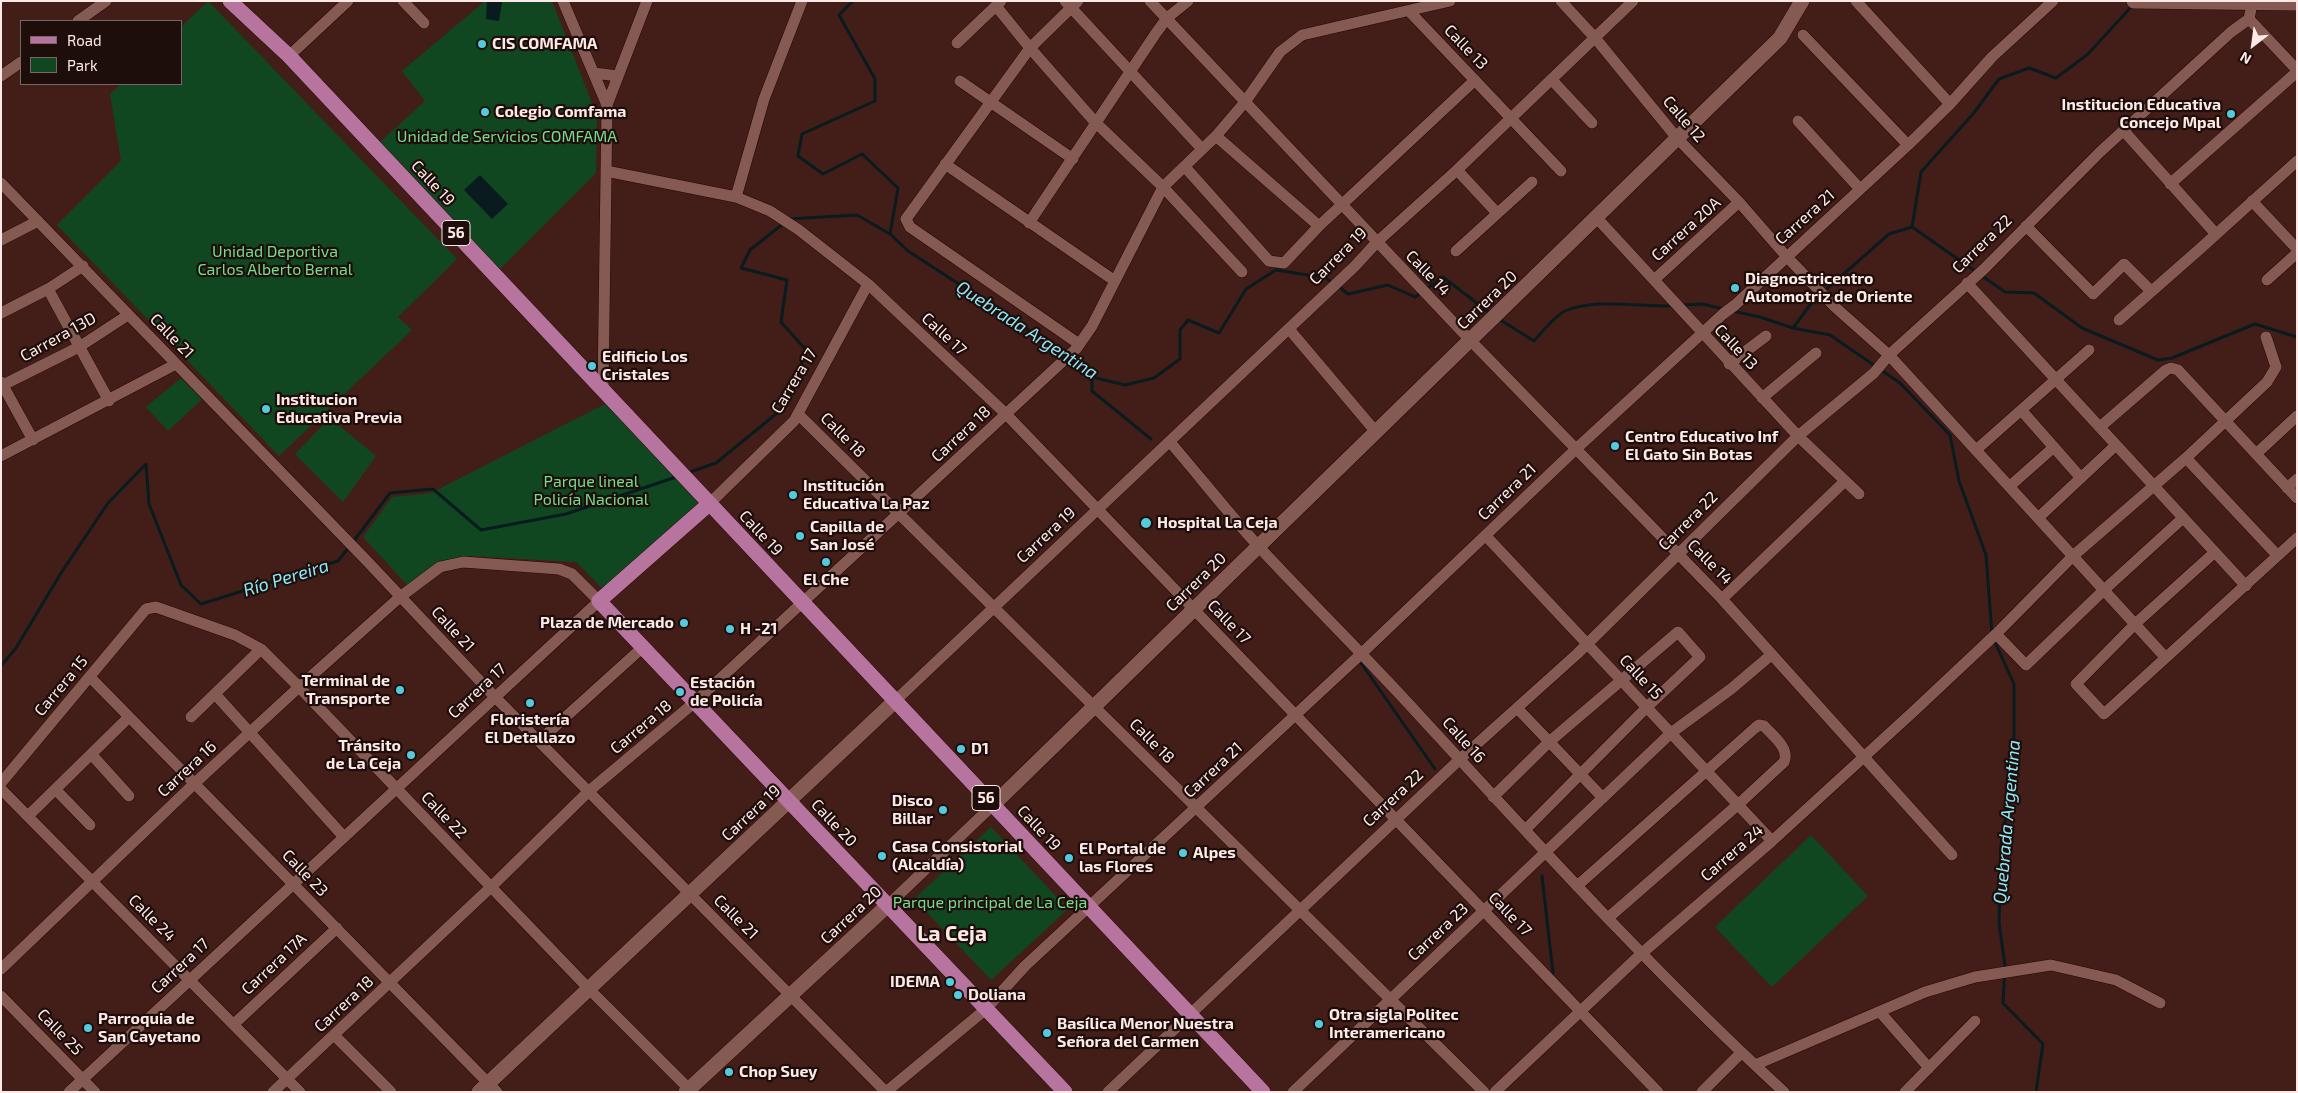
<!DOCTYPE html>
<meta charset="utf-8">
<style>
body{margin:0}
#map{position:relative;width:2298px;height:1093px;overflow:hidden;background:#431e19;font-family:"Exo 2",sans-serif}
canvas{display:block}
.frame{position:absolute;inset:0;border:2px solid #fee9e6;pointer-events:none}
.legend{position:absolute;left:20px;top:20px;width:162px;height:65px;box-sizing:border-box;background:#1e0e0b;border:1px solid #786663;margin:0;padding:6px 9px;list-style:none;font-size:15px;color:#fee9e6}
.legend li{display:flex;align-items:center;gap:10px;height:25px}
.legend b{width:25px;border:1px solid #786663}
.north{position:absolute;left:2228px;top:20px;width:50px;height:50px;-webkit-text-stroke:4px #1e0e0b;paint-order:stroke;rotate:210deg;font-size:14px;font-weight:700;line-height:20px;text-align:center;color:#fee9e6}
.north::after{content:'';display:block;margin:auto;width:18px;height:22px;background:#fee9e6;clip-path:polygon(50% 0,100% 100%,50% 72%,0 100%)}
</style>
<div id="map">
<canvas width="2298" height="1093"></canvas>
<div class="frame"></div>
<ul class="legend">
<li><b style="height:6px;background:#b7749f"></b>Road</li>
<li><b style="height:14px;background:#104721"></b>Park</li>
</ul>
<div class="north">N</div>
</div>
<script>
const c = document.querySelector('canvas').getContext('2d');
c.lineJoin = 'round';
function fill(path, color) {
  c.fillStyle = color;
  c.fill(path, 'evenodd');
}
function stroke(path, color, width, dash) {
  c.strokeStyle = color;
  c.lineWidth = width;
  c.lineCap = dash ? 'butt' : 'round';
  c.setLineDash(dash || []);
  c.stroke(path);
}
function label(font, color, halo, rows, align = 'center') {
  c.font = font + ' "Exo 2",sans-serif';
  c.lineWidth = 4.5;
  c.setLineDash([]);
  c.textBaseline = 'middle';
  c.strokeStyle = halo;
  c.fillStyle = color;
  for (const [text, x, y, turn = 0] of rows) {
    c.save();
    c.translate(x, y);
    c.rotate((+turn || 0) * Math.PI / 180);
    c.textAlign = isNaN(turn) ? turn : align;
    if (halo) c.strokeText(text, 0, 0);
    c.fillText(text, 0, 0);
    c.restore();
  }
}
const green = new Path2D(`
 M 208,1 L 457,259 L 398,317 L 412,330 L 279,456 L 57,225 L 121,161 L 110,94 L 121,84 L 181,84 L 181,27 Z
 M 485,1 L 552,1 L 597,116 L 596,173 L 498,271 L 379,143 L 425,101 L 402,71 Z
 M 181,378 L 202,399 L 168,431 L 146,407 Z
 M 605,404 L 704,505 L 605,591 L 576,562 L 469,556 L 438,563 L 408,586 L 363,537 L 392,497 L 431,493 Z
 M 330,418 L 376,456 L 343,502 L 295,454 Z
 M 991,827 L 1068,909 L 991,980 L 914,899 Z
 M 1811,835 L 1868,896 L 1772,987 L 1715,927 Z`);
const water = new Path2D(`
 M 487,1 L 502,2 L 499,21 L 486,19 Z
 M 480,175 L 508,204 L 492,219 L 464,190 Z`);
const stream = new Path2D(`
 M 788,219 L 857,215 L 890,234 L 898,188 L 862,154 L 823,174 L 798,156 L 802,134 L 875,101 L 875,79 L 839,15 L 853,1
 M 1912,227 L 2005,292 L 2034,293 L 2082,328 L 2158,360 L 2172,358 L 2255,324 L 2297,337
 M 1912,227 L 1921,172 L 1973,114 L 1999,79 L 2029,68 L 2056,78 L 2088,54 L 2132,6
 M 890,234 L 908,251 L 962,286 L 983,304 L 1024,327 L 1064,356
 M 1338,286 L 1348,294 L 1388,285 L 1415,297 L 1443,277 L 1491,314
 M 1682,305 L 1703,304 L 1723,309
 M 1732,311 L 1760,317 L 1793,328 L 1830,335 L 1900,383 L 1950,435 L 1959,481 L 1986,555 L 1992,634
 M 1499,319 L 1534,341 C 1541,333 1556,315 1565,311 C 1596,298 1641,307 1673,306
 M 1793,328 L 1813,301 L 1889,234 L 1912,227
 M 1069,359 L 1092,377 L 1125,385 L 1154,378 L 1180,359 L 1180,330 L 1188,320 L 1219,333 L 1246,289 L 1276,270 L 1326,278 L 1333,283
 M 1092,377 L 1092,391 L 1151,439
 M 687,473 L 716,463 L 787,405 L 806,350 L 781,322 L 787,280 L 741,268 L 750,250 L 784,223
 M 353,542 L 390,493 L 433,489 L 481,530 L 566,514 L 679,476
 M 1994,640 L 2014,684 L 2014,769 L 2001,845 L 1999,923 L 2005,965 L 2003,1003 L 2043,1044 L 2036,1092
 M 1361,663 L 1435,769
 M 1,666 L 16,648 L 61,573 L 108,503 L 146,464 L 149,504 L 181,585 L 201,604 L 338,561 L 349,547
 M 1542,876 L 1553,973`);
const street = new Path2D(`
 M 403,1 L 424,23
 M 563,1 L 607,105
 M 1065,1 L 1202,149
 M 1078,1 L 1030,48 L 906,219 L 910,227 L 1079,344
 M 1150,1 L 1470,340 L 1722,599 L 1845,481
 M 1561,1 L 1596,39 L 1677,138 L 1739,202 L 1786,256 L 1835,307 L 1889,355 L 2165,657
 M 1856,1 L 1950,104
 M 996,6 L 1030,48 L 1095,122 L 1163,187 L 1242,272
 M 1409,11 L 1561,171
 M 2249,19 L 2297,70
 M 78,21 L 106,1
 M 1803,35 L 1908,145
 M 957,43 L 1001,1
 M 289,56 L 348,1
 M 594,73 L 618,76
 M 1,76 L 21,62
 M 1552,80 L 1592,123
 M 960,81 L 1073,159
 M 1798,121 L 1860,189
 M 2123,130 L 2215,233
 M 1216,136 L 1319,226
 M 945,164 L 1115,281
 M 1185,167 L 1269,261 L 1284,263 L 1319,226 L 1475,80
 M 1457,170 L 1497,213
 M 606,171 L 736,197 L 770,211 L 799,230 L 868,284 L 1006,414 L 1658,1092
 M 1,183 L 367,561 L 495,697 L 886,1092
 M 2170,184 L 2297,72
 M 736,197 L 764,99 L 802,1
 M 2252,201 L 2297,249
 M 1595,216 L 1798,436 L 1859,494
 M 1029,223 L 1156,33 L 1167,18 L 1188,1
 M 2026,226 L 2093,294 L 2124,264 L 2151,291
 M 1,240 L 38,221
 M 1456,251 L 1532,182
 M 1654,280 L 1739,202
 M 2267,280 L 2297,253
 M 1967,283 L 2246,586
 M 48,289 L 109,401
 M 1,313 L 48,289 L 83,266
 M 2119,320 L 2202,247 L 2297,161
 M 1289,329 L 1376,432
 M 1729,364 L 1766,336
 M 1,382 L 33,440
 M 3,385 L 79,347 L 128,315
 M 603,389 L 607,105 L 647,1
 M 1762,398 L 1816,353
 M 2022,411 L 2081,478
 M 798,414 L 1484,1092
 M 2100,427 L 2166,370 L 2171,368 L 2178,370 L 2297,498
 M 1170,442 C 1200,477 1229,514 1260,548 C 1312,604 1367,658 1418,714 C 1537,843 1654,973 1784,1092
 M 1976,450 L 2089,350
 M 2256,454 L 2297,416
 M 1,456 L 176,364
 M 2186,458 L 2277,555
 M 2010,486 L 2054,447
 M 2287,488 L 2297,479
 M 709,504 L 794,421 L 868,284
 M 2038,518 L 2116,445
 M 1486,536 L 1772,841
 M 2215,552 L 2135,624 L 2076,684 L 2104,714 L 2297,538
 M 1722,599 L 1952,855
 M 1996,634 L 2026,665 L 2104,590 L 2183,518
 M 90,677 L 497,1092
 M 215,694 L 344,837
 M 895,701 L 1355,266 L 1377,242 L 1457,170 L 1633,1
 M 1517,708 L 1603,798
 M 191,717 L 261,649
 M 539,741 L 643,647
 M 92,755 L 129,796
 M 1,783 L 146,609 L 156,607 L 235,635 L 261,649 L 299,687 L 589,989 L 692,1092
 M 1,789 L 300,1092
 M 56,790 L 90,825
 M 1493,797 L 1549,742 L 1678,632 L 1700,657 L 1647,707 L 1525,830
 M 28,816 L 129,717
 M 1577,886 L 1755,728 L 1759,725 L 1764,726 C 1773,736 1790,748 1784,762 L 1742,801 L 1608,918
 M 888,905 L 993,805
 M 1,969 L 195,783 L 299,687 L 400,597 L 440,567 L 463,562 L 559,569 L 572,574 L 599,601 L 69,1092
 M 1,996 L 95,1092
 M 1880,1012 L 1929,1068
 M 234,1024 L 337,928
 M 334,1035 L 391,1092
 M 1755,1065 L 1925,992 L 1975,977 L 2051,965 L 2116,980 L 2160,1003
 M 273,1092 L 491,887 L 589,791 L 695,702 L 1076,349 L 1092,326 L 1163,187 L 1216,136 L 1245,102 L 1280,52 L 1302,35 L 1450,1
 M 886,1092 L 986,1009 L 1025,966 L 1361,654 L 1577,448 L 1723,314 L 1735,305 L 1908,145 L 1950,104 L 1992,57 L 2053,1
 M 1108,1092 L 1459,760 L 1577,654 L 1798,436 L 1874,373 L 1889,355 L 1984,269 L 2100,152 L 2231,32 L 2249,19 L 2252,4
 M 1293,1092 L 1671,733 L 1731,689 L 1771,655
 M 1495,1092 L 1641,954 L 1772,841 L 1914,711 L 1996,634 L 2073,556 L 2186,458 L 2267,382 L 2276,367 L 2266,337
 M 1702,1092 L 1740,1054
 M 1905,1092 L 1975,1021`);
const secondary = new Path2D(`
 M 2134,1 L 2297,3
 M 993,805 L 1780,38 L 1802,1
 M 479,1092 L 895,701
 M 686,1092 L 888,905`);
const primary = new Path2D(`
 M 230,1 L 289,56 L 1263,1092
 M 709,504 L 599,601 L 1065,1092`);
const markers = [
 [482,44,5,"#54cadd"],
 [485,112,5,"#54cadd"],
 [2231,114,5,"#54cadd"],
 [1735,288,5,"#54cadd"],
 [592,366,5,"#54cadd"],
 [266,409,5,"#54cadd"],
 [1615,446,5,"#54cadd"],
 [793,495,5,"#54cadd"],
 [1146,523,6,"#54cadd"],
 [800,536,5,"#54cadd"],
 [826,562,5,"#54cadd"],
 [684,623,5,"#54cadd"],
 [730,629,5,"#54cadd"],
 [400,690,5,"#54cadd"],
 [680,692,5,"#54cadd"],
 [530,703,5,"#54cadd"],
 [961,749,5,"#54cadd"],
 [411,755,5,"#54cadd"],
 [943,810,5,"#54cadd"],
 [1183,853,5,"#54cadd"],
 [882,856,5,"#54cadd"],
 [1069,858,5,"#54cadd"],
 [950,982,5,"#54cadd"],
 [958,995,5,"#54cadd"],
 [1319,1024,5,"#54cadd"],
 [88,1028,5,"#54cadd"],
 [1047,1033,5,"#54cadd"],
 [729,1072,5,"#54cadd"]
];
const shields = [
 [456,233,28],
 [986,798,28]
];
const shieldNames = [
 ["56",456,233],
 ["56",986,798]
];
const poiNames = [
 ["CIS COMFAMA",492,44],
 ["Institucion Educativa",2221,105,"right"],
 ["Concejo Mpal",2221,123,"right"],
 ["Colegio Comfama",495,112],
 ["Diagnostricentro",1745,279],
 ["Automotriz de Oriente",1745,297],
 ["Edificio Los",602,357],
 ["Cristales",602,375],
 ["Institucion",276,400],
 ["Educativa Previa",276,418],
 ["Centro Educativo Inf",1625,437],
 ["El Gato Sin Botas",1625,455],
 ["Institución",803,486],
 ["Educativa La Paz",803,504],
 ["Hospital La Ceja",1157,523],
 ["Capilla de",810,527],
 ["San José",810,545],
 ["El Che",826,580,"center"],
 ["Plaza de Mercado",674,623,"right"],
 ["H -21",740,629],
 ["Terminal de",390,681,"right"],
 ["Transporte",390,699,"right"],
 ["Estación",690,683],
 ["de Policía",690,701],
 ["Floristería",530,720,"center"],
 ["El Detallazo",530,738,"center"],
 ["Tránsito",401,746,"right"],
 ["de La Ceja",401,764,"right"],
 ["D1",971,749],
 ["Disco",933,801,"right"],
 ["Billar",933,819,"right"],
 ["Casa Consistorial",892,847],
 ["(Alcaldía)",892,865],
 ["El Portal de",1079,849],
 ["las Flores",1079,867],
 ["Alpes",1193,853],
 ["IDEMA",940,982,"right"],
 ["Doliana",968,995],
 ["Otra sigla Politec",1329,1015],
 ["Interamericano",1329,1033],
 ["Parroquia de",98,1019],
 ["San Cayetano",98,1037],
 ["Basílica Menor Nuestra",1057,1024],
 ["Señora del Carmen",1057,1042],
 ["Chop Suey",739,1072]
];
const streetNames = [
 ["Calle 13",1466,47,46],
 ["Calle 12",1684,119,49],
 ["Calle 19",433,183,47],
 ["Carrera 21",1805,217,-42],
 ["Carrera 20A",1686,229,-42],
 ["Carrera 22",1982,244,-44],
 ["Carrera 19",1338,256,-45],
 ["Calle 14",1428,273,46],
 ["Carrera 20",1487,300,-44],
 ["Calle 17",944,334,43],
 ["Calle 21",172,336,46],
 ["Carrera 13D",58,337,-29],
 ["Calle 13",1736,347,47],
 ["Carrera 17",794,381,-59],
 ["Carrera 18",961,434,-43],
 ["Calle 18",843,435,45],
 ["Carrera 21",1507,492,-44],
 ["Carrera 22",1688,521,-45],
 ["Calle 19",761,533,47],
 ["Carrera 19",1046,535,-43],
 ["Calle 14",1710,562,45],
 ["Carrera 20",1196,582,-44],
 ["Calle 17",1229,622,46],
 ["Calle 21",453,629,47],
 ["Calle 15",1641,677,47],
 ["Carrera 15",61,686,-50],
 ["Carrera 17",477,691,-43],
 ["Carrera 18",641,727,-40],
 ["Calle 16",1464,740,48],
 ["Calle 18",1152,741,45],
 ["Carrera 16",187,769,-43],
 ["Carrera 21",1213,770,-43],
 ["Carrera 22",1393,798,-43],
 ["Carrera 19",751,813,-43],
 ["Calle 22",444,815,46],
 ["Calle 20",834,823,47],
 ["Calle 19",1039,828,47],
 ["Carrera 24",1732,853,-41],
 ["Calle 23",305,873,46],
 ["Calle 17",1510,914,46],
 ["Carrera 20",851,915,-43],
 ["Calle 21",736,917,45],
 ["Calle 24",152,918,45],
 ["Carrera 23",1438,932,-43],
 ["Carrera 17A",274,964,-43],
 ["Carrera 17",180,966,-43],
 ["Carrera 18",344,1004,-43],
 ["Calle 25",60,1032,46]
];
const parkNames = [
 ["Unidad de Servicios COMFAMA",507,137],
 ["Unidad Deportiva",275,252],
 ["Carlos Alberto Bernal",275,270],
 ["Parque lineal",591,482],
 ["Policía Nacional",591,500],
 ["Parque principal de La Ceja",990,903]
];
const waterNames = [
 ["Quebrada Argentina",1027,330,33],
 ["Río Pereira",286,578,-17],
 ["Quebrada Argentina",2007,822,-85]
];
const districtNames = [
 ["La Ceja",952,934]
];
fill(green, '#104721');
fill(water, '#091b1e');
stroke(stream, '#091b1e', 3);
stroke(street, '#280604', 12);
stroke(secondary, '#280604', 16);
stroke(primary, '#280604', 16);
stroke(street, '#855a53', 11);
stroke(secondary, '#855a53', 15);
stroke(primary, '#b7749f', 15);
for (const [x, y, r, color] of markers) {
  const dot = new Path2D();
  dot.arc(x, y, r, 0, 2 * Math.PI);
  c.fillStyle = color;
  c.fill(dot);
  stroke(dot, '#1e0e0b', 2);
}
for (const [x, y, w] of shields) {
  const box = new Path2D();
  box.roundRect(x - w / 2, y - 12.5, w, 25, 4);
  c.fillStyle = '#1e0e0b';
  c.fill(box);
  stroke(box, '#fee9e6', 1);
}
label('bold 15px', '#fee9e6', null, shieldNames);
label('bold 16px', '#fee9e6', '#1e0e0b', poiNames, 'left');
label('16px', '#fee9e6', '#1e0e0b', streetNames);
label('16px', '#75dd8c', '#1e0e0b', parkNames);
label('italic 18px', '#8de8f8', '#1e0e0b', waterNames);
label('bold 21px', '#fee9e6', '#1e0e0b', districtNames);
</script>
